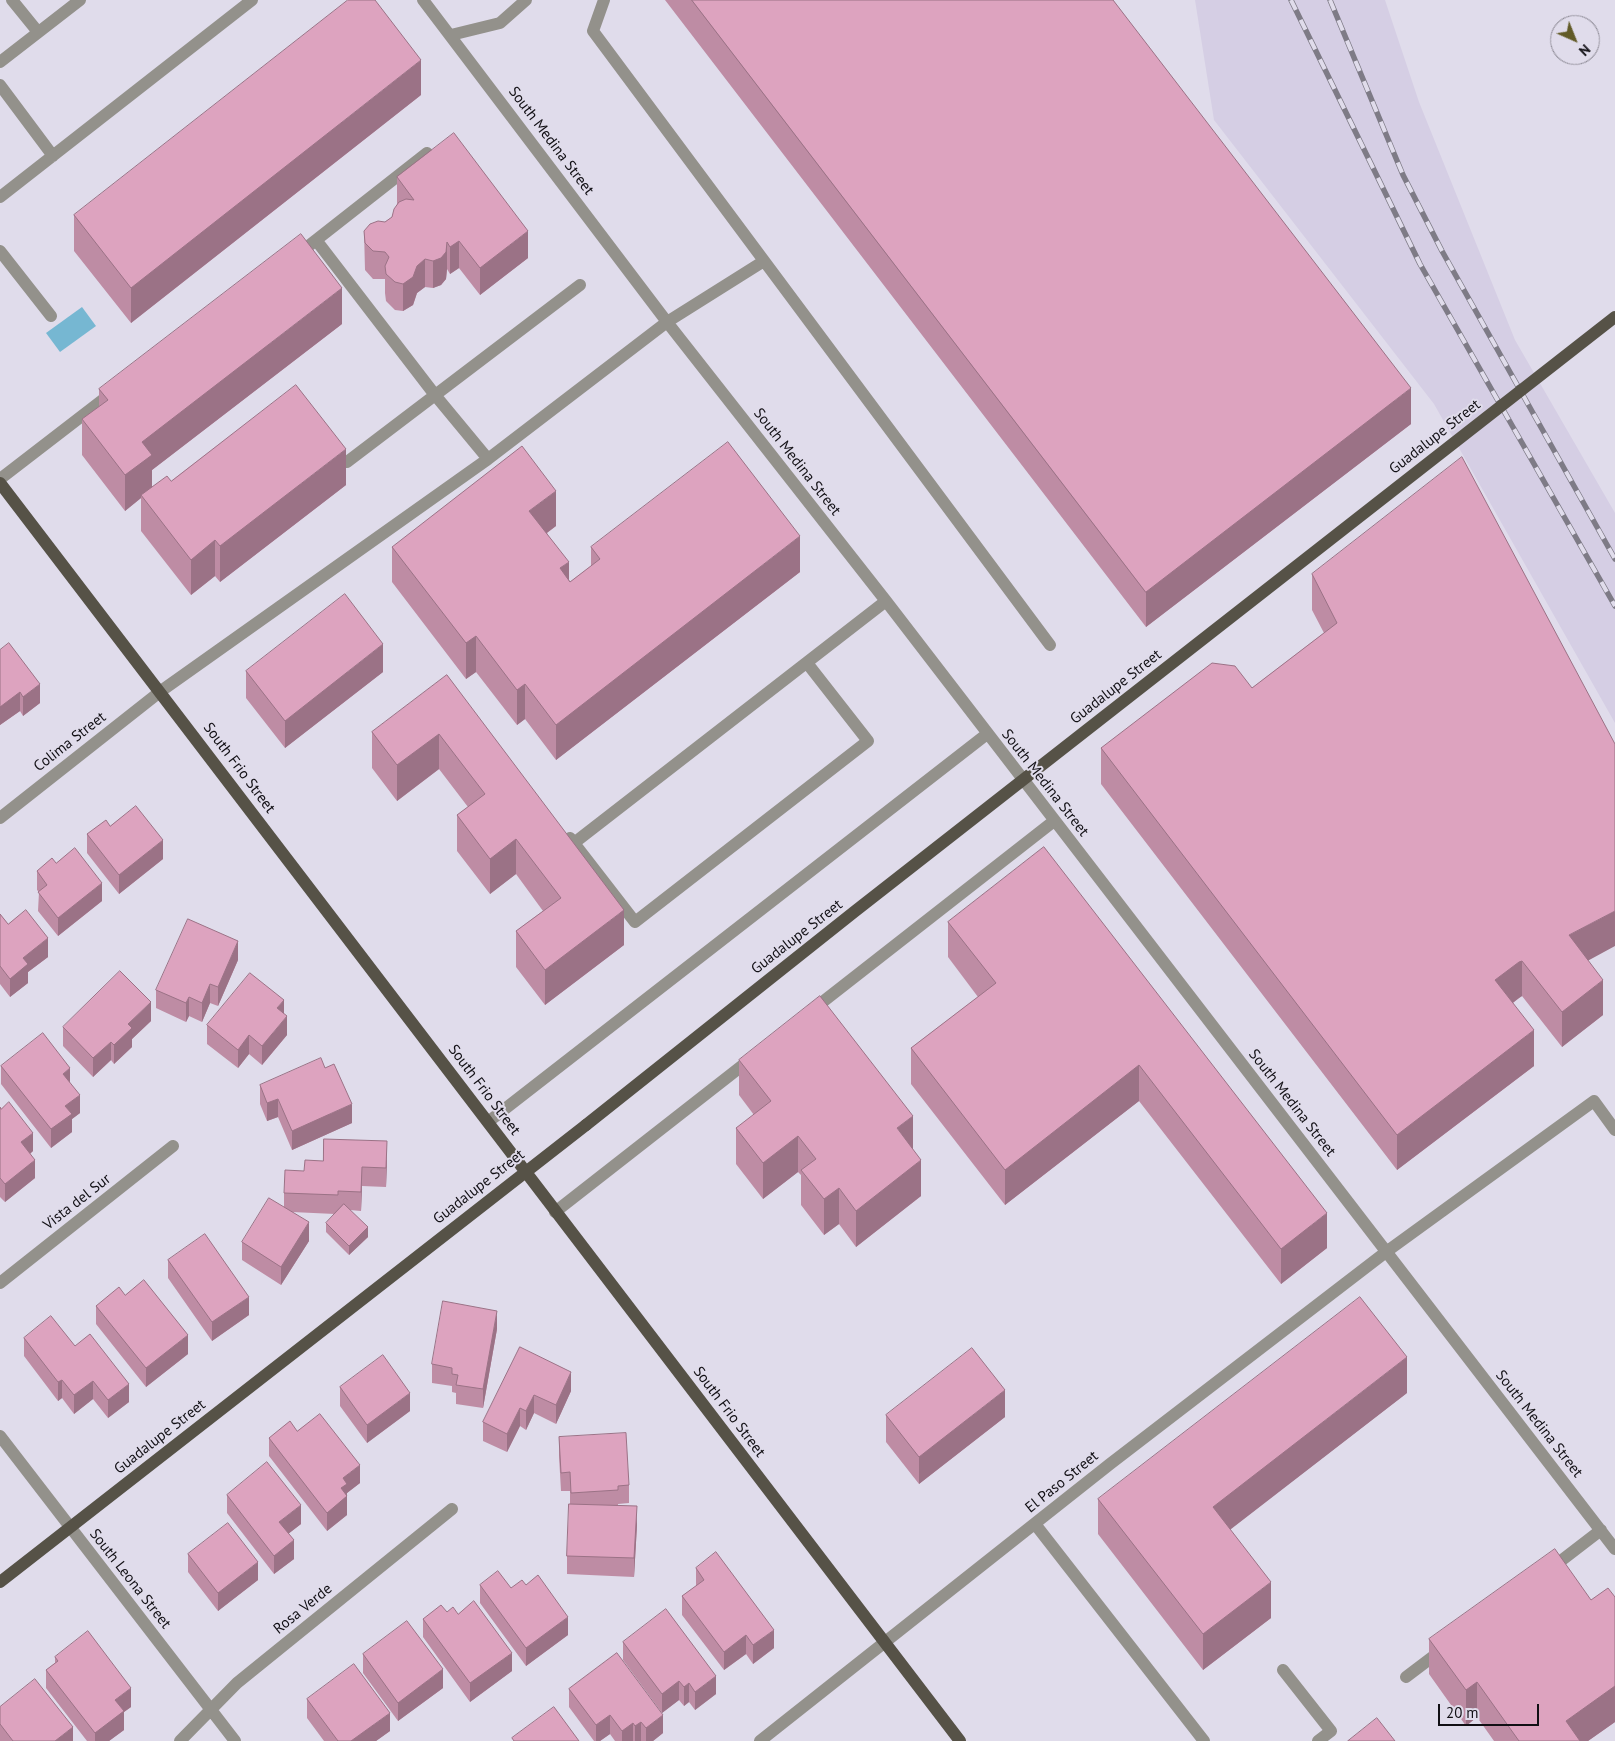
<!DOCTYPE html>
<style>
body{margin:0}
#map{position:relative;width:1615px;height:1741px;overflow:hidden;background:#e0dceb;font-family:"PT Sans",sans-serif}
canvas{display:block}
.north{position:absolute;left:1550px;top:15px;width:50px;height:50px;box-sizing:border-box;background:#e0dceb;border:1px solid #8d8a95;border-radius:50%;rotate:136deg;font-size:14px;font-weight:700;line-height:20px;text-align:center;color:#110f14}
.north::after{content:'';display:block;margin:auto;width:18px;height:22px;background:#625b28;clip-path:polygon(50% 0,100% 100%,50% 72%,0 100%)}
.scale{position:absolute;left:1438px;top:1704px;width:101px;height:22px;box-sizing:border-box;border:2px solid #110f14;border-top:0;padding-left:6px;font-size:15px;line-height:18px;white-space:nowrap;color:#110f14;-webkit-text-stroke:4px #e0dceb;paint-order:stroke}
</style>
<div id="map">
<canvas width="1615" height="1741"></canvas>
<div class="north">N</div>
<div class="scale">20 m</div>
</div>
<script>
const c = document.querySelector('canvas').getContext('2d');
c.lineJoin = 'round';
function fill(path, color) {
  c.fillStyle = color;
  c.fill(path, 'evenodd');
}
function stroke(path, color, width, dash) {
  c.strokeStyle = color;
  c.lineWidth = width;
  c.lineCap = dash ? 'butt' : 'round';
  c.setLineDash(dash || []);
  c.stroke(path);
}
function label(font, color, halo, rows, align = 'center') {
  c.font = font + ' "PT Sans",sans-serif';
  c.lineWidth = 4;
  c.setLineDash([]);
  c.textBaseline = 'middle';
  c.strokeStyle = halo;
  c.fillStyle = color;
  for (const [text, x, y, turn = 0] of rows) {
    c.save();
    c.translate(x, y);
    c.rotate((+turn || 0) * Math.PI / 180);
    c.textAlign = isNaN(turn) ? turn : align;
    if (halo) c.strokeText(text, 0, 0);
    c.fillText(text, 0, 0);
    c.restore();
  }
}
const built = new Path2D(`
 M 1195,0 L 1385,0 L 1419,102 L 1515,340 L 1615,513 L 1615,723 L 1434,404 L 1214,120 Z`);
const water = new Path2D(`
 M 82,307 L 96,326 L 60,352 L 46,333 Z`);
const minor = new Path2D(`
 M 12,0 L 38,32
 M 423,0 L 667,322 L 886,601 L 1615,1549
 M 604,0 L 593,31 L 1050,645
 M 451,35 L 500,23 L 526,0
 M 0,62 L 80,0
 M 0,85 L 53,156
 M 0,197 L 252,0
 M 316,240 L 435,395 L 488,459
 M 0,251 L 51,316
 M 297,255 L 427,153
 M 347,462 L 580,285
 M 0,479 L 113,392
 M 0,818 L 161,691 L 488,459 L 667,322 L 764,261
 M 570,838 L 635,922 L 868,741 L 807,663
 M 574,843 L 886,601
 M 811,1011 L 1054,821
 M 488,1122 L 987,734
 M 555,1212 L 752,1058
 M 0,1283 L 173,1146
 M 0,1436 L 235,1741
 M 1035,1524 L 1204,1741
 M 1549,1570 L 1601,1530
 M 1283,1670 L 1331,1731 L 1318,1741
 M 1406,1677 L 1443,1649
 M 180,1741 L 237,1683 L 452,1509
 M 760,1741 L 1110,1464 L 1386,1252 L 1594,1101 L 1615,1130`);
const major = new Path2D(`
 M 0,483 L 960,1741
 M 0,1582 L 586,1125`);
const rail = new Path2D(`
 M 1291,0 L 1420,264 L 1615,606
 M 1330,0 L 1403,175 L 1442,251 L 1615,559`);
const majorBridge = new Path2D(`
 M 586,1125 L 854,912 L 1615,317`);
const wall = new Path2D(`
 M 665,0 L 1113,0 L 1411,424 L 1146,627 Z
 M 421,95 L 131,323 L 74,251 L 74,215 Z
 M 397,177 L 528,258 L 480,295 L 459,268 L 450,274 L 447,269 L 446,279 L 441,285 L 433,288 L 425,287 L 417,293 L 413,305 L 403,311 L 395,310 L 386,301 L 385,293 L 385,279 L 373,279 L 365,270 L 364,231 L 385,222 L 392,217 L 397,205 Z
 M 342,324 L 152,470 L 152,488 L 171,481 L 346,485 L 220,582 L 215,576 L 191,595 L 141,531 L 141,498 L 125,511 L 82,455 L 82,419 L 99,407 L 99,389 Z
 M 556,526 L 547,533 L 570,582 L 591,566 L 591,547 L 800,572 L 556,760 L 525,719 L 517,725 L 476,672 L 466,679 L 392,582 L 392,547 Z
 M 1312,574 L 1588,960 L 1603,1015 L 1562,1047 L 1522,996 L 1519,998 L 1513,1003 L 1534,1066 L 1397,1170 L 1101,784 L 1101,748 L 1252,688 L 1324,633 L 1312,610 Z
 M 0,650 L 40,703 L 23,716 L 20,711 L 0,725 Z
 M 246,671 L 383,672 L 285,748 L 246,698 Z
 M 447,675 L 624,945 L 545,1005 L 516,967 L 516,931 L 543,911 L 516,874 L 490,894 L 457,851 L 457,815 L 468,807 L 439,769 L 397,801 L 372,768 L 372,732 Z
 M 110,826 L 163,859 L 119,894 L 87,853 L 87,834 Z
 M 1044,847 L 1327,1248 L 1281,1284 L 1139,1101 L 1005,1205 L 911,1084 L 911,1048 L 978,997 L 948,957 L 948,922 Z
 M 56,863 L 102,901 L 58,936 L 38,911 L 39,892 L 37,890 L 37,871 Z
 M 0,914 L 8,924 L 48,957 L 28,972 L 28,983 L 10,997 L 0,984 Z
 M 238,960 L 218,1006 L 210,1003 L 202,1022 L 189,1016 L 186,1022 L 156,1008 L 156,990 Z
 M 151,1021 L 132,1039 L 132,1047 L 114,1064 L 111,1060 L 93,1077 L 63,1046 L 63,1027 Z
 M 207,1025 L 287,1035 L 262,1065 L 249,1054 L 238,1068 L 207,1044 Z
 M 739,1060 L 913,1150 L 921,1196 L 856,1247 L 839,1224 L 824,1235 L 801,1205 L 801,1175 L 798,1172 L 763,1199 L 736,1164 L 736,1128 L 754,1115 L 739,1095 Z
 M 1,1066 L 70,1083 L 80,1113 L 72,1119 L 72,1132 L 51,1148 L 1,1084 Z
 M 260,1085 L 352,1123 L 292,1150 L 278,1117 L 267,1121 L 260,1104 Z
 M 0,1107 L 33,1151 L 30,1154 L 35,1178 L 5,1202 L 0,1197 Z
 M 387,1160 L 386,1187 L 362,1186 L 361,1211 L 350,1210 L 368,1237 L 349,1255 L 326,1232 L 326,1223 L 335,1214 L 292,1212 L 309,1241 L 281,1285 L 242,1260 L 242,1242 L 284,1207 L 284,1193 L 304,1171 L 323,1161 Z
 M 168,1260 L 249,1315 L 212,1341 L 168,1278 Z
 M 125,1295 L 188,1354 L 146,1387 L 96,1324 L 96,1306 Z
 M 497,1329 L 483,1408 L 456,1404 L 456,1393 L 452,1392 L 452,1386 L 432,1383 L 432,1364 Z
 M 24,1338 L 75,1346 L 129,1402 L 108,1418 L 93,1399 L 74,1414 L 62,1398 L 58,1401 L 24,1356 Z
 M 520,1347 L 571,1391 L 556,1424 L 534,1413 L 526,1430 L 520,1426 L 507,1452 L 483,1441 L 483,1422 Z
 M 340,1387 L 410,1411 L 367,1443 L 340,1406 Z
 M 1407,1393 L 1230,1529 L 1271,1618 L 1203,1670 L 1098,1534 L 1098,1499 Z
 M 886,1415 L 1005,1417 L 919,1484 L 886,1442 Z
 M 297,1431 L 360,1483 L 347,1493 L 347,1515 L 327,1531 L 269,1456 L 269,1438 Z
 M 559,1437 L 629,1485 L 629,1503 L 618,1504 L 618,1506 L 637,1525 L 634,1577 L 567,1574 L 567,1556 L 570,1504 L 570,1491 L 561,1491 L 559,1456 Z
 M 227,1495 L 301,1524 L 288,1534 L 294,1559 L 274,1574 L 227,1513 Z
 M 188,1554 L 258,1580 L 218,1611 L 188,1572 Z
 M 696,1568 L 774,1648 L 753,1664 L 746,1654 L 724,1670 L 682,1615 L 682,1596 L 696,1586 Z
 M 480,1585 L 511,1588 L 526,1585 L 568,1635 L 526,1666 L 480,1603 Z
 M 1615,1597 L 1615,1722 L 1588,1741 L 1494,1741 L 1477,1717 L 1466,1726 L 1429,1674 L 1429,1639 L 1591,1600 Z
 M 447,1612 L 458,1614 L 512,1671 L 470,1702 L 423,1637 L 423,1619 Z
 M 623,1642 L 716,1694 L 695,1710 L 689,1702 L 684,1706 L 679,1700 L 662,1713 L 623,1660 Z
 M 617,1653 L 663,1733 L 653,1741 L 615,1741 L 610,1734 L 600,1741 L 594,1741 L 569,1707 L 569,1689 Z
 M 363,1654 L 443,1688 L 398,1721 L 363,1673 Z
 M 55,1657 L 131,1707 L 124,1712 L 124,1730 L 109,1741 L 87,1741 L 46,1688 L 46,1670 L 55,1663 Z
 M 307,1699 L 390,1731 L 376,1741 L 324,1741 L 307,1718 Z
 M 0,1707 L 73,1741 L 0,1741 Z`);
const shadedWall = new Path2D(`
 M 421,60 L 421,95 L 131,323 L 131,288 Z
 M 528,231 L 528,258 L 480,295 L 480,268 Z
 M 459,241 L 459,268 L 450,274 L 450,247 Z
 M 447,242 L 447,269 L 446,279 L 441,285 L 433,288 L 433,261 Z
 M 425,259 L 425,287 L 417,293 L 413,305 L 403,311 L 403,284 L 417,266 Z
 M 342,288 L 342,324 L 152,470 L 152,491 L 141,495 L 141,498 L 125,511 L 125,475 L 142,442 Z
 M 1411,388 L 1411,424 L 1146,627 L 1146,592 Z
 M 346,449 L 346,485 L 220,582 L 220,546 Z
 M 556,491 L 556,526 L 529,546 L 529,511 Z
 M 800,536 L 800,572 L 556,760 L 556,725 Z
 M 215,540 L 215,576 L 191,595 L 191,560 Z
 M 569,562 L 569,598 L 560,568 Z
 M 476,636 L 476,672 L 466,679 L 466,643 Z
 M 383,644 L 383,672 L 285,748 L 285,721 Z
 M 40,684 L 40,703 L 23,716 L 23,697 Z
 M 525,684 L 525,719 L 517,725 L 517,690 Z
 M 20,692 L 20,711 L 0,725 L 0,707 Z
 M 439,734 L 439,769 L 397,801 L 397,765 Z
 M 516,839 L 516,874 L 490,894 L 490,859 Z
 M 163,840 L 163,859 L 119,894 L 119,875 Z
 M 102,883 L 102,901 L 58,936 L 58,918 Z
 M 624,910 L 624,945 L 545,1005 L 545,970 Z
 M 1615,911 L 1615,946 L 1569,971 L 1569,935 Z
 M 48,938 L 48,957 L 28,972 L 28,983 L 10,997 L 10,979 L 23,958 Z
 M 238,941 L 238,960 L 218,1006 L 218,987 Z
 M 1522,961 L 1522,996 L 1519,998 L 1495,1016 L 1495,980 L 1519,962 Z
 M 1603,980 L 1603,1015 L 1562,1047 L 1562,1012 Z
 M 210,984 L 210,1003 L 202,1022 L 202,1003 Z
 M 189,997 L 189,1016 L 186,1022 L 186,1003 Z
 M 284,1000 L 284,1019 L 277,1008 Z
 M 151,1002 L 151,1021 L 132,1039 L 132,1047 L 114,1064 L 114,1045 L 128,1024 Z
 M 287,1016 L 287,1035 L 262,1065 L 262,1046 Z
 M 1534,1030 L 1534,1066 L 1397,1170 L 1397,1135 Z
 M 249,1035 L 249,1054 L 238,1068 L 238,1050 Z
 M 111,1042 L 111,1060 L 93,1077 L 93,1058 Z
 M 1139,1065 L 1139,1101 L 1005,1205 L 1005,1170 Z
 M 70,1068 L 70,1087 L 63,1074 Z
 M 80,1095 L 80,1113 L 72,1119 L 72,1132 L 51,1148 L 51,1129 L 65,1106 Z
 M 278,1099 L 278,1117 L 267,1121 L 267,1103 Z
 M 352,1104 L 352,1123 L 292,1150 L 292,1131 Z
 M 913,1116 L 913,1151 L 897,1128 Z
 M 33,1133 L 33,1151 L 21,1161 L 21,1142 Z
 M 798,1136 L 798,1172 L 763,1199 L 763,1163 Z
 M 387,1141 L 387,1160 L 386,1187 L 386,1168 Z
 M 35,1160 L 35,1178 L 5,1202 L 5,1184 Z
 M 921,1160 L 921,1196 L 856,1247 L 856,1211 Z
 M 362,1167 L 362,1186 L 361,1211 L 361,1192 Z
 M 839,1188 L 839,1224 L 824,1235 L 824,1199 Z
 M 1327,1213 L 1327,1248 L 1281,1284 L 1281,1249 Z
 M 309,1222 L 309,1241 L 281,1285 L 281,1267 Z
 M 368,1227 L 368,1237 L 349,1255 L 349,1246 Z
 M 249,1297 L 249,1315 L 212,1341 L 212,1322 Z
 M 497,1311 L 497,1329 L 483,1408 L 483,1389 Z
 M 188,1335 L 188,1354 L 146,1387 L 146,1368 Z
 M 1407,1357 L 1407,1393 L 1213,1543 L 1213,1507 Z
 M 571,1372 L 571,1391 L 556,1424 L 556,1405 Z
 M 62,1380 L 62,1398 L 58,1401 L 58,1382 Z
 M 93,1381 L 93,1399 L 74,1414 L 74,1395 Z
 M 129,1384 L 129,1402 L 108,1418 L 108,1400 Z
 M 1005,1390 L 1005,1417 L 919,1484 L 919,1457 Z
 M 410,1393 L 410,1411 L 367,1443 L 367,1425 Z
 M 534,1395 L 534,1413 L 526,1430 L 526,1411 Z
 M 520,1408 L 520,1426 L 507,1452 L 507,1434 Z
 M 360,1465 L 360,1483 L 347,1493 L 347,1515 L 327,1531 L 327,1513 L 341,1488 L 343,1478 Z
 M 301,1505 L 301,1524 L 279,1541 L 279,1522 Z
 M 637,1506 L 637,1525 L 634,1577 L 634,1558 Z
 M 294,1540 L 294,1559 L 274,1574 L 274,1556 Z
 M 258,1562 L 258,1580 L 218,1611 L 218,1593 Z
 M 1271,1582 L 1271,1618 L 1203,1670 L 1203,1634 Z
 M 568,1617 L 568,1635 L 526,1666 L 526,1648 Z
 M 774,1630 L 774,1648 L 753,1664 L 753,1645 Z
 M 746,1635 L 746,1654 L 724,1670 L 724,1652 Z
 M 512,1653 L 512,1671 L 470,1702 L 470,1683 Z
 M 443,1669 L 443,1688 L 398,1721 L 398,1703 Z
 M 716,1676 L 716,1694 L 695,1710 L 695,1692 Z
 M 679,1681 L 679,1700 L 662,1713 L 662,1694 Z
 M 1477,1682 L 1477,1717 L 1466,1726 L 1466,1690 Z
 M 689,1683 L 689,1702 L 684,1706 L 684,1687 Z
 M 1615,1686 L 1615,1722 L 1588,1741 L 1566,1741 L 1566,1721 Z
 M 131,1688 L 131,1707 L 124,1712 L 124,1730 L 109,1741 L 95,1741 L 95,1733 L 115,1700 Z
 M 390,1713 L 390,1731 L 376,1741 L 351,1741 Z
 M 610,1715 L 610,1734 L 600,1741 L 596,1741 L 596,1725 Z
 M 663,1715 L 663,1733 L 653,1741 L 646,1741 L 646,1728 Z
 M 641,1722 L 641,1741 L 635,1741 L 635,1726 Z
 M 633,1723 L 633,1741 L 622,1741 L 622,1731 Z
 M 73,1727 L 73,1741 L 55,1741 Z`);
const building = new Path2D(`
 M 348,0 L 375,0 L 421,60 L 131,288 L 74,215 Z
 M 692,0 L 1113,0 L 1411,388 L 1146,592 Z
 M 454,133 L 528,231 L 480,268 L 459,241 L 450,247 L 447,242 L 446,252 L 441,258 L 433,261 L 425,259 L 417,266 L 413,277 L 403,284 L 395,282 L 386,274 L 385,266 L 389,257 L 385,252 L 373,251 L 365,243 L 364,231 L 370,224 L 378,221 L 385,222 L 392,217 L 394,209 L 399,202 L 406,199 L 414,200 L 397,177 Z
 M 301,234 L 342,288 L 142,442 L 152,455 L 125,475 L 82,419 L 108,400 L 99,389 Z
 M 296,385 L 346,449 L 220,546 L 215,540 L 191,560 L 141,495 L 167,476 L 171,481 Z
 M 728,442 L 800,536 L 556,725 L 525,684 L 517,690 L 476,636 L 466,643 L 392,547 L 522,446 L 556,491 L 529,511 L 569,562 L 560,568 L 570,582 L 600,559 L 591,547 Z
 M 1462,457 L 1615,744 L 1615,911 L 1569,935 L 1603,980 L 1562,1012 L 1522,961 L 1519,962 L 1495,980 L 1534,1030 L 1397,1135 L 1101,748 L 1212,663 L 1235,666 L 1252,688 L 1337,623 L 1312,574 Z
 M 345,594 L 383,644 L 285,721 L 246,671 Z
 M 9,643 L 40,684 L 23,697 L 20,692 L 0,707 L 0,650 Z
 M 447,675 L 624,910 L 545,970 L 516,931 L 561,898 L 516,839 L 490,859 L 457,815 L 485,794 L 439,734 L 397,765 L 372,732 Z
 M 136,806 L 163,840 L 119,875 L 87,834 L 106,820 L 110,826 Z
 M 1044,847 L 1327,1213 L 1281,1249 L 1139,1065 L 1005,1170 L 911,1048 L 996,983 L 948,922 Z
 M 75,848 L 102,883 L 58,918 L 38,892 L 47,885 L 37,871 L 52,858 L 56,863 Z
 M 26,910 L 48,938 L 23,958 L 28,964 L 10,979 L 0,966 L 0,914 L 8,924 Z
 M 188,919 L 238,941 L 218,987 L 210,984 L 202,1003 L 189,997 L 186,1003 L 156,990 Z
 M 120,971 L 151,1002 L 128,1024 L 132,1028 L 114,1045 L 111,1042 L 93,1058 L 63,1027 Z
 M 250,973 L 284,1000 L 277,1008 L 287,1016 L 262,1046 L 249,1035 L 238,1050 L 207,1025 Z
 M 820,996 L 913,1116 L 897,1128 L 921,1160 L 856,1211 L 839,1188 L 824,1199 L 801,1170 L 816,1159 L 798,1136 L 763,1163 L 736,1128 L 771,1101 L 739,1060 Z
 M 43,1033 L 70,1068 L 63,1074 L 80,1095 L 65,1106 L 72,1114 L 51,1129 L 1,1066 Z
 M 321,1058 L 325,1068 L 334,1064 L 352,1104 L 292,1131 L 278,1099 L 267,1103 L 260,1085 Z
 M 9,1102 L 33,1133 L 21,1142 L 35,1160 L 5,1184 L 0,1178 L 0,1107 L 1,1109 Z
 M 324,1139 L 387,1141 L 386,1168 L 362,1167 L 361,1192 L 338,1191 L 338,1195 L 284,1193 L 285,1170 L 304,1171 L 305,1160 L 323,1161 Z
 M 269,1198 L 309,1222 L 281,1267 L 242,1242 Z
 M 344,1204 L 368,1227 L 349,1246 L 326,1223 Z
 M 205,1234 L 249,1297 L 212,1322 L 168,1260 Z
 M 144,1280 L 188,1335 L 146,1368 L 96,1306 L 119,1287 L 125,1295 Z
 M 1360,1297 L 1407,1357 L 1213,1507 L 1271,1582 L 1203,1634 L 1098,1499 Z
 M 443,1301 L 497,1311 L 483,1389 L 456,1385 L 458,1375 L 452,1374 L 452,1368 L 432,1364 Z
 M 51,1316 L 75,1346 L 90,1334 L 129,1384 L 108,1400 L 93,1381 L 74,1395 L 62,1380 L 58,1382 L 24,1338 Z
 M 520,1347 L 571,1372 L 556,1405 L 534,1395 L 526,1411 L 520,1408 L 507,1434 L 483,1422 Z
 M 972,1348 L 1005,1390 L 919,1457 L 886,1415 Z
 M 383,1355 L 410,1393 L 367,1425 L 340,1387 Z
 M 320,1414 L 360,1465 L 343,1478 L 347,1484 L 341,1488 L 347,1496 L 327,1513 L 269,1438 L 290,1421 L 297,1431 Z
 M 626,1433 L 629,1485 L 618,1486 L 618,1490 L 571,1493 L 570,1472 L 561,1473 L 559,1437 Z
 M 267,1462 L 301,1505 L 279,1522 L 294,1540 L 274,1556 L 227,1495 Z
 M 569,1504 L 637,1506 L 634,1558 L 567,1556 Z
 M 228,1523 L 258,1562 L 218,1593 L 188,1554 Z
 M 1555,1549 L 1591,1600 L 1608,1588 L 1615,1597 L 1615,1686 L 1566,1721 L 1580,1741 L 1519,1741 L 1477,1682 L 1466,1690 L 1429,1639 Z
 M 716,1552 L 774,1630 L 753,1645 L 746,1635 L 724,1652 L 682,1596 L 704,1580 L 696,1568 Z
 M 498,1571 L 511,1588 L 522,1580 L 526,1585 L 538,1575 L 568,1617 L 526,1648 L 480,1585 Z
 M 474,1601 L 512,1653 L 470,1683 L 423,1619 L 441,1605 L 447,1612 L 453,1607 L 458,1614 Z
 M 666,1609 L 716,1676 L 695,1692 L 689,1683 L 684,1687 L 679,1681 L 662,1694 L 623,1642 Z
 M 407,1621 L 443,1669 L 398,1703 L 363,1654 Z
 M 88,1631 L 131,1688 L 115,1700 L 124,1711 L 95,1733 L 46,1670 L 58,1661 L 55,1657 Z
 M 617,1653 L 663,1715 L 646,1728 L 641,1722 L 635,1726 L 633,1723 L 622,1731 L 610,1715 L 596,1725 L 569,1689 Z
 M 354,1664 L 390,1713 L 351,1741 L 338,1741 L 307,1699 Z
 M 35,1679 L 73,1727 L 55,1741 L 13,1741 L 0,1724 L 0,1707 Z
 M 554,1707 L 579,1741 L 514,1741 L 512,1738 Z
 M 1377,1718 L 1395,1741 L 1348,1741 Z`);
const streetNames = [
 ["South Medina Street",551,141,53],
 ["Guadalupe Street",1435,437,-38],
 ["South Medina Street",797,462,52],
 ["Guadalupe Street",1116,687,-38],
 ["Colima Street",70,742,-38],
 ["South Frio Street",239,768,53],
 ["South Medina Street",1045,783,52],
 ["Guadalupe Street",797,937,-38],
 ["South Frio Street",484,1090,53],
 ["South Medina Street",1292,1103,52],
 ["Guadalupe Street",479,1187,-38],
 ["Vista del Sur",77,1202,-38],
 ["South Frio Street",729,1412,53],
 ["South Medina Street",1539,1424,52],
 ["Guadalupe Street",160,1437,-38],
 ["El Paso Street",1062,1482,-39],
 ["South Leona Street",130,1579,52],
 ["Rosa Verde",303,1609,-39]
];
fill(built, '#d5cee4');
fill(water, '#76b7d2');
stroke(minor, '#93918b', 12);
stroke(major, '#565247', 12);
stroke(rail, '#7e7b86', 5.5);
stroke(rail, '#e0dceb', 4, [11]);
stroke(majorBridge, '#565247', 12);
fill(wall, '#be8ca4');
fill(shadedWall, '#9b7286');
fill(building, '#dda3bf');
stroke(building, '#9b7286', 1);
label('15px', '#110f14', '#e0dceb', streetNames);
</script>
